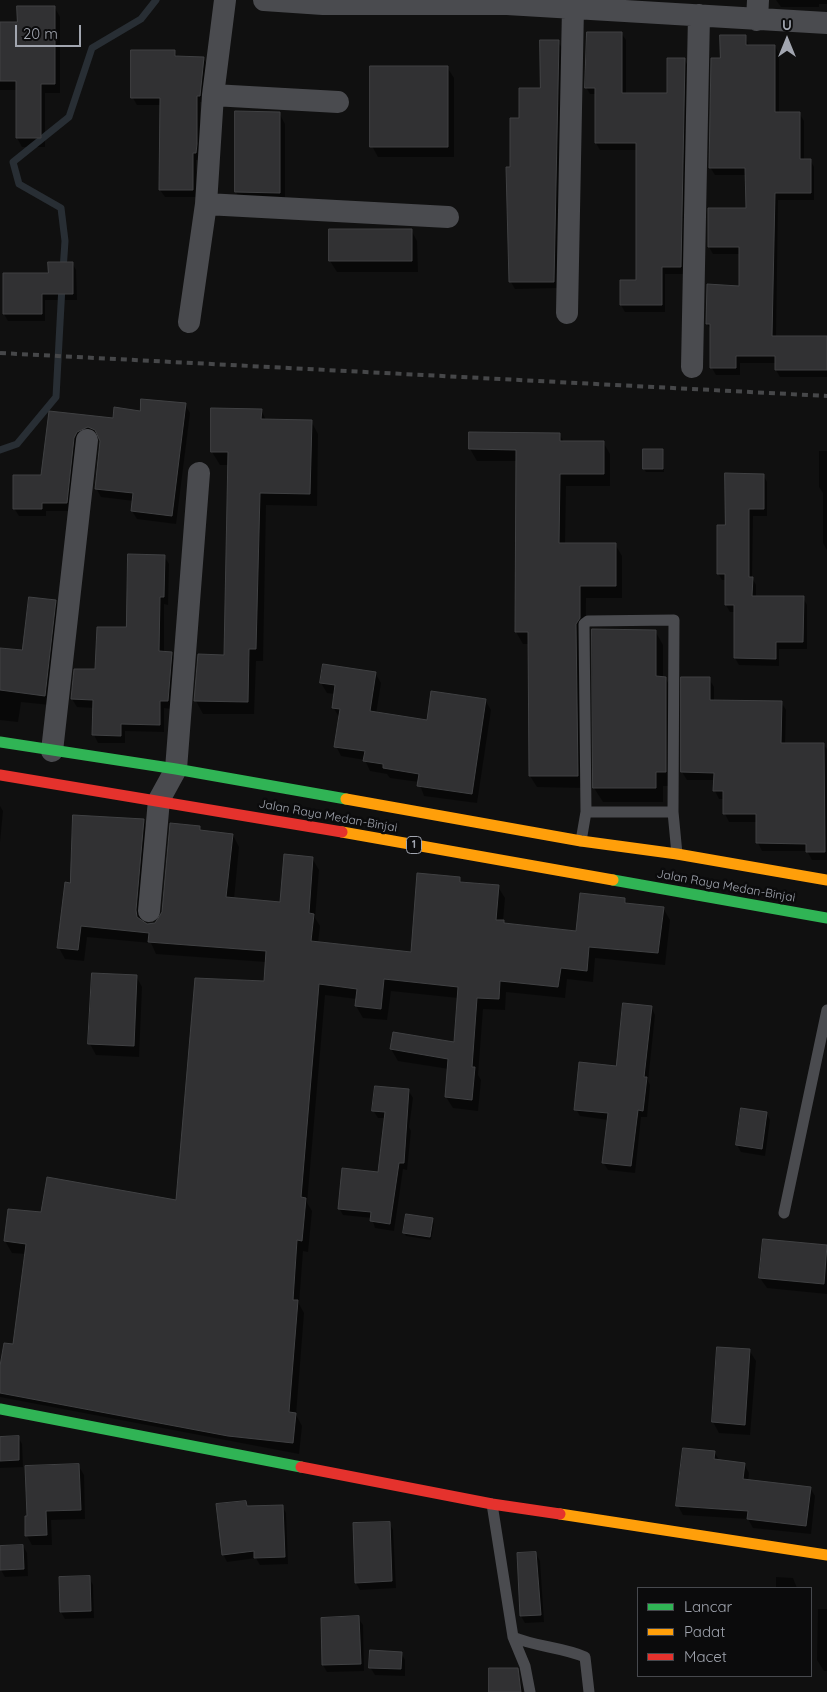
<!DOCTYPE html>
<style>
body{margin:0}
#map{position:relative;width:827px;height:1692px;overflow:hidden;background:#101010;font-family:Quicksand,sans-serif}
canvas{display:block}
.legend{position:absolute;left:637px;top:1587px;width:175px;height:90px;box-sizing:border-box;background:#0b0b0c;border:1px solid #47494e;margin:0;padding:6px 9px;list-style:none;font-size:15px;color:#a2a6b0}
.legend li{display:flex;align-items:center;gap:10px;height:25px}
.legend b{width:25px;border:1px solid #47494e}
.north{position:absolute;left:762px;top:15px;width:50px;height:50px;-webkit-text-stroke:4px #0b0b0c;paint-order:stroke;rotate:0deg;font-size:14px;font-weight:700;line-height:20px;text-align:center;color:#a2a6b0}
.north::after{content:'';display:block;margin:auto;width:18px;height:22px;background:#a2a6b0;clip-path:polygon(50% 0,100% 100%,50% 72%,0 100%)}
.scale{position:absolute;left:15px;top:25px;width:66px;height:22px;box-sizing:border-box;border:2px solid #a2a6b0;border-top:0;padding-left:6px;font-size:15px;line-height:18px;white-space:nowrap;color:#a2a6b0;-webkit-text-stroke:4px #0b0b0c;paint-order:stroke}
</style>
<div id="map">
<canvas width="827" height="1692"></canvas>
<ul class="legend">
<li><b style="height:6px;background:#30b455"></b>Lancar</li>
<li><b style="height:6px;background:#ff9f0a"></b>Padat</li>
<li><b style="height:6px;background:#e5322d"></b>Macet</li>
</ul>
<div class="north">U</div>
<div class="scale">20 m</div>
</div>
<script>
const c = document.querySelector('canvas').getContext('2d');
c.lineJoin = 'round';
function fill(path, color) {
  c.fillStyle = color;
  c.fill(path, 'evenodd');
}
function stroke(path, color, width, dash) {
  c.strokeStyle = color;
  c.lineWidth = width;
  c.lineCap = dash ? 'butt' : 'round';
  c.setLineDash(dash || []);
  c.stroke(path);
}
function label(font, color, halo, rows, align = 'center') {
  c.font = font + ' Quicksand,sans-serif';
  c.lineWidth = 5;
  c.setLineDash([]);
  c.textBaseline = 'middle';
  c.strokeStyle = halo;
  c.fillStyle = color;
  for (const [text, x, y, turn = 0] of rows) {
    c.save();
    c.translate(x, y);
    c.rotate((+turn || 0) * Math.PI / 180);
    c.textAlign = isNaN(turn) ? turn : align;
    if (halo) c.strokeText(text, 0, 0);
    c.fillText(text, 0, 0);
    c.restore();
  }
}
const shadow = new Path2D(`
 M 776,0 L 827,0 L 827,4 L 819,4 L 819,7 L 781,7 Z
 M 55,8 L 60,17 L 60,93 L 45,93 L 45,147 L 22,147 L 17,138 L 17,90 L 0,90 L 0,23 L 18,23 Z
 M 621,33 L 626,40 L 626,95 L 669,94 L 684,59 L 688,66 L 684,274 L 665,274 L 665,312 L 625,312 L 621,305 L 638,282 L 638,150 L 600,150 L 596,143 L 596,94 L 590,94 L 586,87 Z
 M 745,36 L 749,46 L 775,46 L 779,54 L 779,113 L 799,113 L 804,121 L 804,160 L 810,160 L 814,167 L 814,200 L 778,200 L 776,337 L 827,337 L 827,377 L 780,377 L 776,370 L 776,363 L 740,363 L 740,375 L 716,375 L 712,368 L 712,331 L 707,324 L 740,287 L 740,254 L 713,254 L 709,247 L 748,209 L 746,175 L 715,175 L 710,167 L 721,59 Z
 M 558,42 L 563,49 L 558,288 L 515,289 L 511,282 L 521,119 L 541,89 Z
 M 174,51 L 178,57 L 203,58 L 207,65 L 203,102 L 200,102 L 200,160 L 196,160 L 196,197 L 165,197 L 160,190 L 162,105 L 137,105 L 133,98 Z
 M 447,67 L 454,78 L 454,157 L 378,157 L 372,146 Z
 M 236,112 L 279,113 L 285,124 L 285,203 L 242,203 L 236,192 Z
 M 411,230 L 417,241 L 418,272 L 337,272 L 330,261 Z
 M 72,263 L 76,270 L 77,300 L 45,300 L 45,321 L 8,321 L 4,314 L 4,275 L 49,275 Z
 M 185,405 L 190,413 L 176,524 L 137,519 L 132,511 L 134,501 L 101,497 L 96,488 L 101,441 L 100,437 L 93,435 L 71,511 L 46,511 L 46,516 L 19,516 L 14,508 L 42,477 L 50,412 L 114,420 L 141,412 Z
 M 212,409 L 261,410 L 266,420 L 311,421 L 318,434 L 317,506 L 266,505 L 263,661 L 256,661 L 254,714 L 203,714 L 196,701 L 199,655 L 225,656 L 229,465 L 220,465 L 212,452 Z
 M 470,434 L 559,434 L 564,442 L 603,442 L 610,454 L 610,486 L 566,486 L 565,544 L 615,544 L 622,556 L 622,598 L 586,598 L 584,788 L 537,787 L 530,776 L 529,644 L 523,644 L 516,632 L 517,461 L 477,461 L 470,449 Z
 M 663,450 L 664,472 L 646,472 L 644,469 Z
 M 819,451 L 827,451 L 827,550 L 823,543 L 823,493 L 819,487 Z
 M 763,475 L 767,482 L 767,516 L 753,516 L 752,578 L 756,585 L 756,598 L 803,598 L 807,605 L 807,649 L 779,649 L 779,666 L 739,665 L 735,658 L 735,612 L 730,612 L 726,605 L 726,580 L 722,580 L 718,573 L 726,527 Z
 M 164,556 L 169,564 L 168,605 L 164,604 L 164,653 L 171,653 L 176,661 L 172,709 L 164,708 L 164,732 L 125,731 L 125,743 L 98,743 L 94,735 L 94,708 L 77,707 L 72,699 L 127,628 Z
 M 55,601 L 61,611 L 50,705 L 21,702 L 18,722 L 0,720 L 0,649 L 23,652 Z
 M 655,631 L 663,645 L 663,678 L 665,678 L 674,692 L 673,786 L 663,786 L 663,802 L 603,802 L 594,788 Z
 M 375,673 L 381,683 L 376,714 L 428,721 L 485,700 L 491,710 L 477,803 L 424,796 L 419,782 L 390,778 L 387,774 L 370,771 L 365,760 L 341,756 L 336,746 L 339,717 L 333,707 L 335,694 L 327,693 L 321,683 Z
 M 709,679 L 714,687 L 714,701 L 781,702 L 786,710 L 785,744 L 823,744 L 827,749 L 827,860 L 812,860 L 807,851 L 762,851 L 758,843 L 758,822 L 729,822 L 725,814 L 725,799 L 719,799 L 715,791 L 715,780 L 687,780 L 682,772 Z
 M 0,806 L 3,811 L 0,842 Z
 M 143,821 L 150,832 L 142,922 L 147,925 L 156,924 L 163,913 L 200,827 L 202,832 L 233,835 L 239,847 L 234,899 L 281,903 L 312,858 L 319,870 L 315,918 L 320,926 L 318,943 L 412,954 L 460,879 L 462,883 L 498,887 L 505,898 L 503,921 L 505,924 L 577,932 L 625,899 L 628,905 L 663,908 L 670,920 L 665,965 L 595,958 L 593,982 L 567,979 L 565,998 L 506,992 L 505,1010 L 483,1009 L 478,1075 L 481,1080 L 478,1111 L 453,1108 L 446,1097 L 449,1069 L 398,1061 L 391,1049 L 455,1044 L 458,998 L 391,991 L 387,1020 L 363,1018 L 356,1006 L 357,999 L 325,995 L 307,1203 L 312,1211 L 308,1252 L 303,1251 L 299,1304 L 304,1313 L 296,1415 L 302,1426 L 299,1454 L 0,1397 L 0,1373 L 14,1346 L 26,1254 L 12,1253 L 5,1241 L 42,1214 L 177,1201 L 265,983 L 266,962 L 156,954 L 151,943 L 87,937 L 84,961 L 65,959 L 59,948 L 71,884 Z
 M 136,976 L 142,987 L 139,1057 L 96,1055 L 90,1044 Z
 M 651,1007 L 655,1015 L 648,1081 L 650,1085 L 647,1117 L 641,1117 L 635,1173 L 608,1170 L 603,1162 L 608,1120 L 580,1116 L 576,1109 L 618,1067 Z
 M 408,1090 L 413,1098 L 409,1127 L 411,1131 L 407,1170 L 403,1169 L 394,1231 L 375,1228 L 372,1218 L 343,1215 L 339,1208 L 379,1173 L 385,1118 L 378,1118 L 373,1110 Z
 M 766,1113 L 770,1120 L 765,1156 L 741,1152 L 737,1145 Z
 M 432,1220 L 434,1223 L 431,1240 L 406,1236 L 404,1233 Z
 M 764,1241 L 827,1247 L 827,1294 L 767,1288 L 760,1278 Z
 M 749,1350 L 756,1361 L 750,1435 L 719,1433 L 713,1422 Z
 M 18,1437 L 22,1444 L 23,1467 L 0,1468 L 0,1438 Z
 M 684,1449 L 714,1452 L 720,1461 L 744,1464 L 749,1473 L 748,1481 L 810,1488 L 815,1496 L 811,1534 L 753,1528 L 748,1519 L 683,1515 L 678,1506 Z
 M 78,1465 L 84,1475 L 85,1519 L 51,1520 L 52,1545 L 32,1545 L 27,1536 Z
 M 245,1502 L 248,1507 L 282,1506 L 286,1513 L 288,1564 L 260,1565 L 256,1558 L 227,1562 L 223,1554 Z
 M 389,1523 L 393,1530 L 396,1588 L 360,1590 L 356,1583 Z
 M 23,1546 L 27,1553 L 28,1576 L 5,1577 L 1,1570 L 0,1547 Z
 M 536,1554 L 540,1561 L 544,1622 L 525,1623 L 521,1616 Z
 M 776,1577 L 793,1578 L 797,1588 L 776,1588 Z
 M 89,1578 L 93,1585 L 94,1618 L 65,1619 L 61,1612 L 60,1579 Z
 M 818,1609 L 827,1609 L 827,1671 L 824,1671 L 817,1660 Z
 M 358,1618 L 363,1625 L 364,1671 L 327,1672 L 323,1665 Z
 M 401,1653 L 405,1660 L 405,1676 L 375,1675 L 370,1667 Z
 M 517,1669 L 523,1692 L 490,1692 Z`);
const stream = new Path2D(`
 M 63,271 L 65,241 L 61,208 L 19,184 L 13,162 L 69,117 L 92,48 L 141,19 L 156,0
 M 0,450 L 17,444 L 56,397 L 62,286`);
const building = new Path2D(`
 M 17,6 L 55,6 L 55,84 L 41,84 L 41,138 L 16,138 L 16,81 L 0,81 L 0,22 L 17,22 Z
 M 587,32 L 622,32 L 622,93 L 667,93 L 667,58 L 685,58 L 681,267 L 662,267 L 662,305 L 620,305 L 620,280 L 636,280 L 636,143 L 595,143 L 595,88 L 585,88 Z
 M 720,35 L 746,35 L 746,45 L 775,45 L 775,112 L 800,112 L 800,159 L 811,159 L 811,193 L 775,193 L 772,336 L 827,336 L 827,370 L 775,370 L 775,356 L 736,356 L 736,368 L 710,368 L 710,324 L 706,324 L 707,284 L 739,286 L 739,247 L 708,247 L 708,208 L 746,208 L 745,168 L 709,168 L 711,58 L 720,58 Z
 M 540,40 L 559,40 L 554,282 L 509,282 L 506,167 L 510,167 L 510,118 L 519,118 L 519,88 L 540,88 Z
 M 131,50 L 175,50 L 175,56 L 204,57 L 200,96 L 197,96 L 197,144 L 196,153 L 193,153 L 193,190 L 159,190 L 160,98 L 131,98 Z
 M 370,66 L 448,66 L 448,147 L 370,147 Z
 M 235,111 L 280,112 L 280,193 L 235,192 Z
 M 329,229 L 412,229 L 412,261 L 329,261 Z
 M 48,262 L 73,262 L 73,294 L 42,294 L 42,314 L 3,314 L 3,273 L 48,273 Z
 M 141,399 L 186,403 L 172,516 L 131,511 L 133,493 L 95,489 L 100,441 L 95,430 L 88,427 L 77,432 L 74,438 L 67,503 L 42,503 L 42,509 L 13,509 L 13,475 L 41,475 L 49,411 L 113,418 L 114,407 L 140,411 Z
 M 211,408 L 262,409 L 261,419 L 312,420 L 310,494 L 260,493 L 256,649 L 249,649 L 248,702 L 194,701 L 198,654 L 224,655 L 228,452 L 211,452 Z
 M 469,432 L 560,433 L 560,441 L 604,441 L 604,474 L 560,474 L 559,543 L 616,543 L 616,586 L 580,586 L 580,618 L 576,624 L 578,776 L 529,776 L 528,632 L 515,632 L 516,450 L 469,449 Z
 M 643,449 L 663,449 L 663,469 L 643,469 Z
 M 725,473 L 764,474 L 764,509 L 749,509 L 749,577 L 753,577 L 752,596 L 804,596 L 803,642 L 776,642 L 776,659 L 734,658 L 734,605 L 725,605 L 725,574 L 717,574 L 717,525 L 725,525 Z
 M 128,554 L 165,555 L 164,597 L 160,597 L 159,651 L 172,652 L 168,701 L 160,701 L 160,725 L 121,724 L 121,736 L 92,735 L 93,700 L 71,699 L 74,669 L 95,669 L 97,627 L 126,627 Z
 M 29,597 L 56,600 L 45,696 L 0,690 L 0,648 L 22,650 Z
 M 592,629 L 656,630 L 656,676 L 666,677 L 666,772 L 656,772 L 656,788 L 593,788 Z
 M 323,664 L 376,672 L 370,711 L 427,720 L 431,691 L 486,699 L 472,794 L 417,786 L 419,774 L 383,768 L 383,764 L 363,761 L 365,751 L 334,747 L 340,709 L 332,708 L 335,685 L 320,683 Z
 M 681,677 L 710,677 L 710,700 L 782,701 L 781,743 L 824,743 L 825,852 L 806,852 L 806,844 L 756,843 L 756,814 L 723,814 L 723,791 L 713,791 L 714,773 L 681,772 Z
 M 73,815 L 144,819 L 136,910 L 137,917 L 147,924 L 155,923 L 162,912 L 170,823 L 200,826 L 200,830 L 233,834 L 226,897 L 280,902 L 284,854 L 313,857 L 309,913 L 314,914 L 311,941 L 411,952 L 417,873 L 460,877 L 460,882 L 499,885 L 496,920 L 504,920 L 504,923 L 576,931 L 580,893 L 625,898 L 625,903 L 664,907 L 658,953 L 589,947 L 587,971 L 561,968 L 558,987 L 500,981 L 499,999 L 477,998 L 472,1067 L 475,1067 L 472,1100 L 445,1097 L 448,1059 L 390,1049 L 393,1032 L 454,1042 L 458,987 L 384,979 L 381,1009 L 355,1006 L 357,989 L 319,984 L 301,1197 L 306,1198 L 302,1241 L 297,1240 L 293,1300 L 298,1300 L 289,1412 L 296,1413 L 293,1443 L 228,1436 L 0,1393 L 0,1366 L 4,1343 L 13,1344 L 26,1244 L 4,1241 L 8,1209 L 41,1212 L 47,1177 L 176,1200 L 195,978 L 264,981 L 266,951 L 148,942 L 149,933 L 81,926 L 78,950 L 57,948 L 65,882 L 70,883 Z
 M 92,973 L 137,975 L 134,1046 L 88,1044 Z
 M 623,1003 L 652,1006 L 644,1077 L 647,1077 L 643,1111 L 638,1110 L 631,1166 L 602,1163 L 608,1113 L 574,1110 L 579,1062 L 616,1066 Z
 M 375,1086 L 409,1089 L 404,1163 L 399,1163 L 390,1224 L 370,1221 L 371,1212 L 338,1209 L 342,1168 L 378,1172 L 385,1112 L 372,1111 Z
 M 741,1108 L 767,1112 L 762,1149 L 736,1145 Z
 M 406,1214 L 433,1218 L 430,1237 L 403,1233 Z
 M 763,1239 L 827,1245 L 824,1284 L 759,1278 Z
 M 717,1347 L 750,1349 L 745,1425 L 712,1422 Z
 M 19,1436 L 19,1460 L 0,1461 L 0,1437 Z
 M 683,1448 L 715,1451 L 714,1459 L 745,1463 L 743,1479 L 811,1487 L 806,1526 L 747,1519 L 748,1511 L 676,1506 Z
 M 79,1464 L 81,1510 L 46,1511 L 47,1535 L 25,1536 L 25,1516 L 27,1516 L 25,1466 Z
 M 246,1501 L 247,1506 L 283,1505 L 285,1557 L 254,1558 L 254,1551 L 222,1555 L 216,1504 Z
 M 390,1522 L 392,1581 L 355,1583 L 353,1523 Z
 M 23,1545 L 24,1569 L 0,1570 L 0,1546 Z
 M 536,1552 L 541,1615 L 520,1616 L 517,1553 Z
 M 90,1576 L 91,1611 L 60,1612 L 59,1577 Z
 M 359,1616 L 361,1664 L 322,1665 L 321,1618 Z
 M 370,1650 L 402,1652 L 401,1669 L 369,1668 Z
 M 489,1668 L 518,1668 L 521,1692 L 489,1692 Z`);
const lane = new Path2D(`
 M 586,812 L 673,812
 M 581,841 L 586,812 L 584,624 L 588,621 L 674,620 L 673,812 L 677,854
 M 784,1213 L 827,1010
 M 492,1504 L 513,1637 L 525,1666 L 530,1692
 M 513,1637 C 536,1647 562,1647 585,1657 L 589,1692`);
const street = new Path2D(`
 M 264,0 L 323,4 L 507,4 L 827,23
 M 757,20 L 758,0
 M 213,95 L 338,102
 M 206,204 L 448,217
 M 567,313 L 573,7
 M 189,322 L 206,204 L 213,95 L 225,0
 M 692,367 L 699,15
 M 52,751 L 87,440
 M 149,911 L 159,800 L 176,769 L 199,473`);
const fast = new Path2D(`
 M 0,742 L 176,769 L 346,799
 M 613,880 L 827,918
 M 0,1409 L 301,1467`);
const slow = new Path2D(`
 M 346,799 L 581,841 L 677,854 L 827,880
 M 342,832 L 613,880
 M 560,1514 L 827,1555`);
const jam = new Path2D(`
 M 0,775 L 342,832
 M 301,1467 L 492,1504 L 560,1514`);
const rail = new Path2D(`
 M 0,353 L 827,396`);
const shields = [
 [414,845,15]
];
const shieldNames = [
 ["1",414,845]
];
const streetNames = [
 ["Jalan Raya Medan-Binjai",328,816,10],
 ["Jalan Raya Medan-Binjai",726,886,10]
];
fill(shadow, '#0007');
stroke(stream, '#282e34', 7);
fill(building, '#313133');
stroke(building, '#404143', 1);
stroke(lane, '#4a4b4f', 11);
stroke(street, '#4a4b4f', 22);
stroke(fast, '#30b455', 11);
stroke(slow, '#ff9f0a', 11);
stroke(jam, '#e5322d', 11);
stroke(rail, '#464749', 4, [6, 5]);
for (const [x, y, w] of shields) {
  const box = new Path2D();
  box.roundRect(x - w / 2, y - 8.5, w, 17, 4);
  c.fillStyle = '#0b0b0c';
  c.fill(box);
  stroke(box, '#a2a6b0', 1);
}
label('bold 11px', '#a2a6b0', null, shieldNames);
label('12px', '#a2a6b0', '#0b0b0c', streetNames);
</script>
